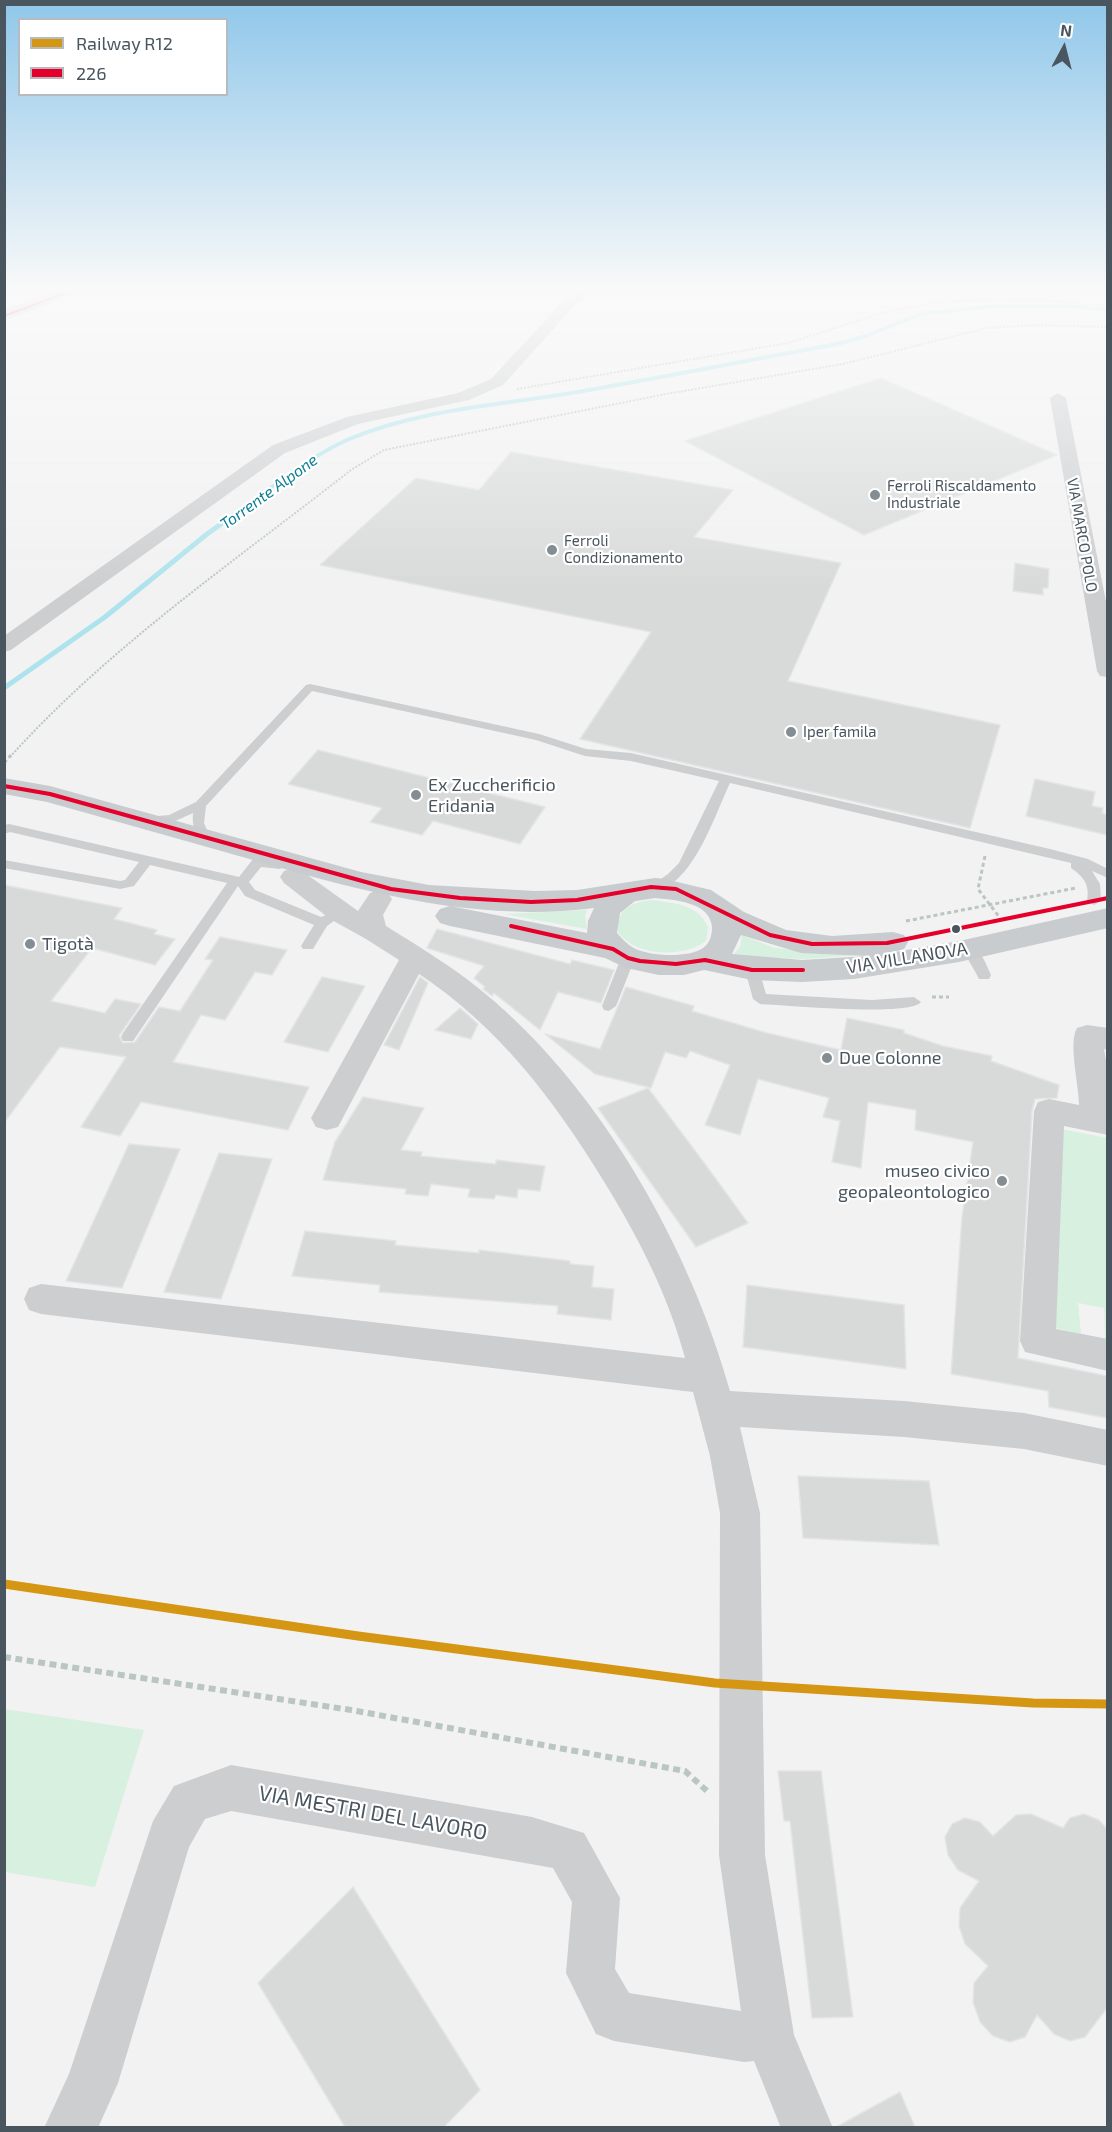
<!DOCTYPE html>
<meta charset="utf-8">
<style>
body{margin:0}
#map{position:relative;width:1112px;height:2132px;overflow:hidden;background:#f2f2f2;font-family:"Exo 2",sans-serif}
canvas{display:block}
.frame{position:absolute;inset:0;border:6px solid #49565f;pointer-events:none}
.legend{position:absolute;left:18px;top:18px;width:210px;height:78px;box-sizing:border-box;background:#fff;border:2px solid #b6bbbf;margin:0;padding:8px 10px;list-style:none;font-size:18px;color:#49565f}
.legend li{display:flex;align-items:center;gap:12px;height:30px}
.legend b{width:30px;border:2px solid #b6bbbf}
.north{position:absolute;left:1034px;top:18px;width:60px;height:60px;-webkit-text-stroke:4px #fff;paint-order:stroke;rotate:7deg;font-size:16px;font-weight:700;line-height:24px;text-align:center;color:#49565f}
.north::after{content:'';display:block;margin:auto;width:21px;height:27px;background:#49565f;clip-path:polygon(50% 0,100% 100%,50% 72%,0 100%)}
</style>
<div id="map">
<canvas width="1112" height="2132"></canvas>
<div class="frame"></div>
<ul class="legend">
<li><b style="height:8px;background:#d49613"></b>Railway R12</li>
<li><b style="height:8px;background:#e4002b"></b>226</li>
</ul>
<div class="north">N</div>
</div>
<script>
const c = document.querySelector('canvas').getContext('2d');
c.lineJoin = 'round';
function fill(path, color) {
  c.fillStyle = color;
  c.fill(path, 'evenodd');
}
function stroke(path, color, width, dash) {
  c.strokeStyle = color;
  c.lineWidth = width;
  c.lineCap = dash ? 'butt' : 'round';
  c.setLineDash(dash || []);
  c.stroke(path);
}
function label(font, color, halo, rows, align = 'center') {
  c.font = font + ' "Exo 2",sans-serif';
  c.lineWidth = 4.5;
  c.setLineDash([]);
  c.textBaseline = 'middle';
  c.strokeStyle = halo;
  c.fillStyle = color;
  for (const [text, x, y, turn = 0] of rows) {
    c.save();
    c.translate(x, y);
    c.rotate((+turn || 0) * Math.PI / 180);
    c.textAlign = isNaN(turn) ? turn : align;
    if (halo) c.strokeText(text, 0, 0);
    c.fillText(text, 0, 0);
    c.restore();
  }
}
const green = new Path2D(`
 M 651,900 C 673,903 698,904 708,927 L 706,941 C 683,958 636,957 618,932 C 616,909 631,903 651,900 Z
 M 587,910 L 585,916 L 587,929 L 504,914 Z
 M 742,935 L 774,948 L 859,955 L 805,959 L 731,957 L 740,947 Z
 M 1061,1129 L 1107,1138 L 1107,1340 L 1105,1340 L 1104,1308 L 1078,1303 L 1081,1334 L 1055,1328 Z
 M 4,1709 L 144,1730 L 95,1887 L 5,1872 Z`);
const streamFar1 = new Path2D(`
 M 262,494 C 289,475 316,454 347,440 C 419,409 501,405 578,392 C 664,377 751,360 837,344 L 866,336 L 920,314 L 995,306 L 1069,306 L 1108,310`);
const stream = new Path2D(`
 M 4,688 L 105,617 L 207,534 L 265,493`);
const building = new Path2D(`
 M 881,378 L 1057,455 L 864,535 L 685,441 Z
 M 511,452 L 733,490 L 694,537 L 841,563 L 788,681 L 1000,725 L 970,828 L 580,739 L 651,632 L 320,565 L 416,478 L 479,490 Z
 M 1015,563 L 1049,569 L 1048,588 L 1043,588 L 1043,595 L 1013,591 Z
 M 318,750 L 545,807 L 520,844 L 433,821 L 422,835 L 370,822 L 382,808 L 288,784 Z
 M 1035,779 L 1095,792 L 1092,806 L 1103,808 L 1102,813 L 1107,815 L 1107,835 L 1026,816 Z
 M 4,885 L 122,908 L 114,919 L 157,930 L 154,934 L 175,939 L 155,965 L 92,948 L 51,1001 L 105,1013 L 115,999 L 141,1004 L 119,1036 L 123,1043 L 135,1042 L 159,1007 L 180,1011 L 213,960 L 205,959 L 220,937 L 287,950 L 272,975 L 255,972 L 225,1020 L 201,1015 L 173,1062 L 309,1087 L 288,1130 L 141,1102 L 120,1136 L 81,1127 L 126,1057 L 60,1047 L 4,1123 Z
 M 437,929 L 570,964 L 572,960 L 614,970 L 601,1003 L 558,992 L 540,1030 L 494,993 L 492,996 L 483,989 L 485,987 L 474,978 L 484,966 L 427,948 Z
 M 322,977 L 365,986 L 328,1052 L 284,1042 Z
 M 420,977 L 428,983 L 399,1050 L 384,1045 Z
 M 626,987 L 694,1006 L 692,1011 L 767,1033 L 841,1050 L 847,1018 L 904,1030 L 904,1033 L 943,1046 L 992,1056 L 991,1061 L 1059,1085 L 1057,1098 L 1035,1099 L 1032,1111 L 1018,1358 L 1107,1376 L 1107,1418 L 1049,1407 L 1048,1391 L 951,1374 L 962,1217 L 973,1142 L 915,1130 L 916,1110 L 868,1102 L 861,1168 L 832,1162 L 840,1121 L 823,1117 L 829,1098 L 758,1079 L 740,1135 L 705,1125 L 730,1065 L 690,1051 L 686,1058 L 665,1052 L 651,1088 L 595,1074 L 545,1034 L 600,1049 Z
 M 460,1008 L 478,1024 L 471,1039 L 435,1030 Z
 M 648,1088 L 705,1164 L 748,1223 L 696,1247 L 598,1108 Z
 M 363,1097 L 424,1108 L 401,1150 L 422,1152 L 421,1156 L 496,1164 L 496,1160 L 545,1166 L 540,1191 L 518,1189 L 517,1198 L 496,1195 L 494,1199 L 468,1197 L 470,1189 L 431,1184 L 428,1196 L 405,1194 L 406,1189 L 323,1180 L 335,1142 Z
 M 129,1144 L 180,1149 L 122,1288 L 66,1281 Z
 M 219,1153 L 272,1159 L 221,1299 L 164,1292 Z
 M 305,1231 L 396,1241 L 395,1245 L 479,1253 L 479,1250 L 570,1261 L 570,1264 L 594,1266 L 592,1287 L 614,1289 L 611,1320 L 557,1314 L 558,1306 L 379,1292 L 380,1285 L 292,1276 Z
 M 747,1285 L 904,1305 L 906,1369 L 743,1347 Z
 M 798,1476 L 929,1481 L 939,1545 L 803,1538 Z
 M 778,1771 L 821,1771 L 853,2017 L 812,2018 L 790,1821 L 784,1821 Z
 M 1031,1814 L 1063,1828 L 1070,1818 L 1084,1814 L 1099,1820 L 1107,1829 L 1107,2008 L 1085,2037 L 1070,2041 L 1054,2034 L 1037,2015 L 1025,2037 L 1010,2042 L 993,2036 L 980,2022 L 973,2002 L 974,1983 L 988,1966 L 965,1944 L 959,1926 L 960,1908 L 979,1881 L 958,1870 L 948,1855 L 945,1837 L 952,1824 L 965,1818 L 980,1822 L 993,1836 L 1016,1815 Z
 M 353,1887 L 480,2090 L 444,2127 L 345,2127 L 258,1983 Z
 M 900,2092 L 915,2127 L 836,2127 Z`);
const pathFar2 = new Path2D(`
 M 517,389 L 788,343 L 889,311 L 940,302 L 1027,299 L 1108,306
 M 10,757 C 109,647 235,561 351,470 L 384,450 L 666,394 L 843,364 L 987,328 L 1035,325 L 1108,327`);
const pathFar1 = new Path2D(`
 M 4,763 L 11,755
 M 985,856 L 978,889 L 1000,918
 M 906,921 L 1076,888
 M 932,997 L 949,997`);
const path = new Path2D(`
 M 4,1657 L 351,1710 L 685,1771 L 707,1791`);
const lane = new Path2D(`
 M 310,684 L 539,734 L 586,749 L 631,753 L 1050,849 L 1088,859 L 1108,869 L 1108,878 L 1092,871 L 1100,884 L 1101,901 L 1094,905 L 1087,901 C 1090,885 1084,877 1071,868 L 1071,863 L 730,783 C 714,817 694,882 655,892 L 648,888 L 668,874 L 679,863 L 719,781 L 631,761 L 585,756 L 536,740 L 312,691 L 206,806 L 204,823 L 210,837 L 208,840 L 200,840 C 194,831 192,823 193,813 L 171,823 L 147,823 L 147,817 L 169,815 L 196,802 L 306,685 Z
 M 9,824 L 235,876 L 239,877 L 253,859 L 285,862 L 286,865 L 280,869 L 261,867 L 249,882 L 255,890 L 321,917 L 331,913 L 338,918 L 327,926 L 313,949 L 303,949 L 301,946 L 314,925 L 245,896 L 238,886 L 133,1041 L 123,1041 L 121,1037 L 123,1033 L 227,883 L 150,865 L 134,886 L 120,889 L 4,868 L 4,860 L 120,881 L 125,880 L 139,862 L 10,832 L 4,834 L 4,825 Z
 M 969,944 C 981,949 986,964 991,975 L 989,979 L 979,979 L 977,975 L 962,949 Z
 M 628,953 L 635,958 L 616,1006 L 609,1011 L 604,1010 L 602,1006 L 621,958 Z
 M 752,965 L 759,970 L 766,994 L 872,1000 L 914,997 L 921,1002 C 911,1017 783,1005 760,1004 L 753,999 L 745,970 Z`);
const street = new Path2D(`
 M 577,292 L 595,292 L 576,304 L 503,385 L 469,400 L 358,424 L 285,453 L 11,650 L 4,652 L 4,636 L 273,445 L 347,417 L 458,393 L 491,379 L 566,298 Z
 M 1058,393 L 1066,398 L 1108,612 L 1108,677 L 1100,676 L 1097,671 L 1050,398 Z
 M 293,868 L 302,871 L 358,911 L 370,893 L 379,890 L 388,893 L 392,899 L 383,915 L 386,926 C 423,949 461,972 494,1001 C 605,1097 691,1251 730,1391 L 904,1401 L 1024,1413 L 1108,1430 L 1108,1466 L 1024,1449 L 904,1437 L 740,1427 L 760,1513 L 765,1855 L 794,2035 L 833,2128 L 781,2128 L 754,2061 L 744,2062 L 614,2041 L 596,2034 L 566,1973 L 572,1902 L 553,1868 L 231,1811 L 205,1819 L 189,1847 L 118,2083 L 98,2128 L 44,2128 L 69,2074 L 153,1821 L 174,1786 L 231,1765 L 532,1817 L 584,1833 L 620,1898 L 615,1969 L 629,1993 L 741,2011 L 719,1855 L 720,1513 L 710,1456 L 693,1392 L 41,1314 L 29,1310 L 24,1299 L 29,1288 L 41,1284 L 685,1358 C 668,1294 637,1235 603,1180 C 554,1100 498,1026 419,974 L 338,1127 L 327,1130 L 316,1127 L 311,1118 L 399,960 L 366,939 L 330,919 L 284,883 L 280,877 L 284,871 Z
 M 1087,1025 L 1108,1028 L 1108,1050 L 1104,1049 L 1108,1072 L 1108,1135 L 1064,1126 L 1056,1329 L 1108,1339 L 1108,1371 L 1025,1352 L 1020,1341 L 1034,1111 L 1038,1102 L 1049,1099 L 1079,1105 C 1079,1085 1068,1043 1077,1028 Z`);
const secondary = new Path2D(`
 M 54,292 L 76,292 L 73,295 L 4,321 L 4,310 Z`);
const primary = new Path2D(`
 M 4,778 L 50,786 L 361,872 L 429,885 L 535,891 L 577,890 L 655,878 L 665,879 L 711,890 L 744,912 L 786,930 L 832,936 L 893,932 L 904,935 L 908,942 L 904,949 L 889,953 L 959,941 L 1108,908 L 1108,928 L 959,962 L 854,979 L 802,982 L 752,980 L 704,970 L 684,975 L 659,975 L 626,968 L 605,958 L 450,926 L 440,923 L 435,916 L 440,909 L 450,906 L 587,933 L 588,921 L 594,908 C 478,923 364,892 253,860 C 185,841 116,821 47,802 L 4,794 ZM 655,898 C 675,900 710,902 712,927 C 712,935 710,943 703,948 C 688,958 655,956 638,950 C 630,947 623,940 617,933 L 620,913 L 635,901 ZM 741,935 L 801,953 L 868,956 L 802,960 L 732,954 Z`);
const bus1Far1 = new Path2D(`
 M 4,316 L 68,292`);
const bus1 = new Path2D(`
 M 4,786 L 50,794 L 391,889 L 460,898 L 531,902 L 577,900 L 651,887 L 676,889 L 770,935 L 812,944 L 887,943 L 1108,898
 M 511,926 L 613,949 L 628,958 L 640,961 L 676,964 L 705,960 L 752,970 L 803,970`);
const rail1 = new Path2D(`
 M 4,1584 L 358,1636 L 715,1683 L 1033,1703 L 1108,1704`);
const markers = [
 [875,495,6,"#848d92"],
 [552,550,6,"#848d92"],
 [791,732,6,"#848d92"],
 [416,795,6,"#848d92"],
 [956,929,5,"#49565f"],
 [30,944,6,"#848d92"],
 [827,1058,6,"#848d92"],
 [1002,1181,6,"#848d92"]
];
const farPoinames = [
 ["Ferroli Riscaldamento",887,486],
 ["Industriale",887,503],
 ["Ferroli",564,541],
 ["Condizionamento",564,558],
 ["Iper famila",803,732]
];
const farStreetnames = [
 ["VIA MARCO POLO",1082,535,80]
];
const farWaternames = [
 ["Torrente Alpone",269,492,-36]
];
const poiNames = [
 ["Ex Zuccherificio",428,785],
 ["Eridania",428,806],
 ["Tigotà",42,944],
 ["Due Colonne",839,1058],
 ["museo civico",990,1171,"right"],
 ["geopaleontologico",990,1192,"right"]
];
const streetNames = [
 ["VIA VILLANOVA",907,958,-9]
];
const nearStreetnames = [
 ["VIA MESTRI DEL LAVORO",373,1813,10]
];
fill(green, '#d7f0df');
stroke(streamFar1, '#ade3ed', 4);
stroke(stream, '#ade3ed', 5);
fill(building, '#d8dada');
stroke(building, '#e3e4e5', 1.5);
stroke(pathFar2, '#bac6c2', 2, [2, 1.5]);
stroke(pathFar1, '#bac6c2', 3, [4, 3]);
stroke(path, '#bac6c2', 6, [7, 4.5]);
fill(lane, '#ccced0');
fill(street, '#ccced0');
fill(secondary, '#cccfd2');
fill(primary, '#c8cccf');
stroke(bus1Far1, '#e4002b', 2);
stroke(bus1, '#e4002b', 4);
stroke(rail1, '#d49613', 9);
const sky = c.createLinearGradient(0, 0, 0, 591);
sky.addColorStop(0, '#90c7ea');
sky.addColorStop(0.49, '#f9f9f9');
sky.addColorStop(1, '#f9f9f900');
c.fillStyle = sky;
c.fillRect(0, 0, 1112, 591);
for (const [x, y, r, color] of markers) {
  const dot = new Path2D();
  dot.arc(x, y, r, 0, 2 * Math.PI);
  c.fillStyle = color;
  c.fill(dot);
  stroke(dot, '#fff', 2);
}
label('15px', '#49565f', '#fff', farPoinames, 'left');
label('15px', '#49565f', '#fff', farStreetnames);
label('italic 16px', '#0f8095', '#fff', farWaternames);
label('18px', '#49565f', '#fff', poiNames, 'left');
label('18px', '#49565f', '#fff', streetNames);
label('21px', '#49565f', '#fff', nearStreetnames);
</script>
